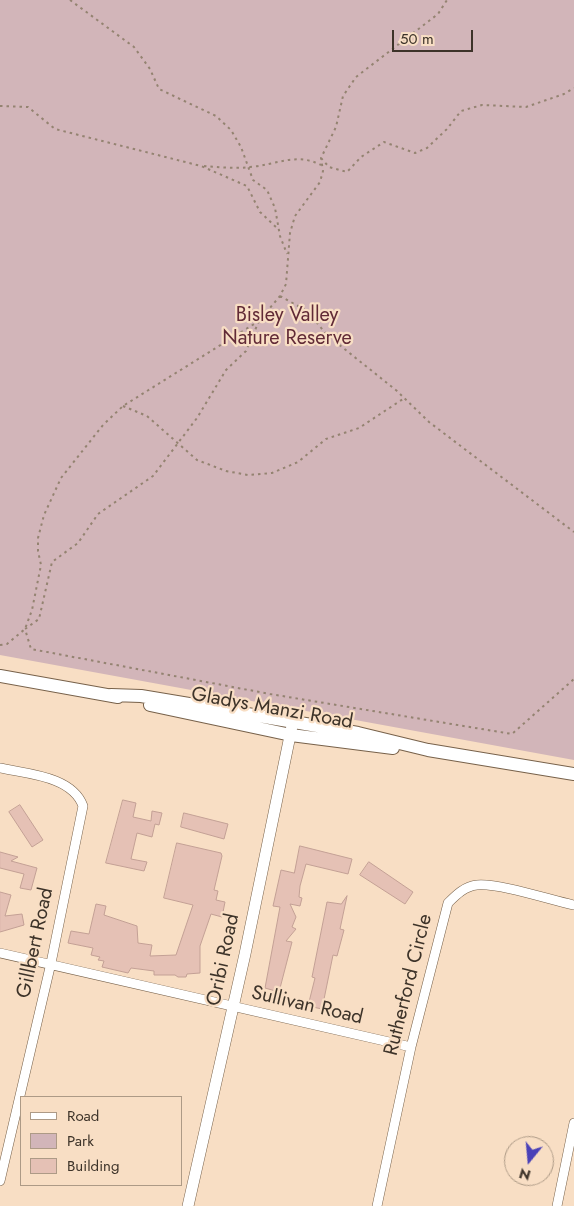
<!DOCTYPE html>
<style>
body{margin:0}
#map{position:relative;width:574px;height:1206px;overflow:hidden;background:#f8dec4;font-family:Jost,sans-serif}
canvas{display:block}
.legend{position:absolute;left:20px;top:1096px;width:162px;height:90px;box-sizing:border-box;background:#f8dec4;border:1px solid #ad9a86;margin:0;padding:6px 9px;list-style:none;font-size:15px;color:#3d3329}
.legend li{display:flex;align-items:center;gap:10px;height:25px}
.legend b{width:25px;border:1px solid #ad9a86}
.north{position:absolute;left:504px;top:1136px;width:50px;height:50px;box-sizing:border-box;background:#f8dec4;border:1px solid #ad9a86;border-radius:50%;rotate:197deg;font-size:14px;font-weight:700;line-height:20px;text-align:center;color:#3d3329}
.north::after{content:'';display:block;margin:auto;width:18px;height:22px;background:#4a41b8;clip-path:polygon(50% 0,100% 100%,50% 72%,0 100%)}
.scale{position:absolute;left:392px;top:30px;width:81px;height:22px;box-sizing:border-box;border:2px solid #3d3329;border-top:0;padding-left:6px;font-size:15px;line-height:18px;white-space:nowrap;color:#3d3329;-webkit-text-stroke:4px #f8dec4;paint-order:stroke}
</style>
<div id="map">
<canvas width="574" height="1206"></canvas>
<ul class="legend">
<li><b style="height:6px;background:#fff"></b>Road</li>
<li><b style="height:14px;background:#d2b5b9"></b>Park</li>
<li><b style="height:14px;background:#e5c1b5"></b>Building</li>
</ul>
<div class="north">N</div>
<div class="scale">50 m</div>
</div>
<script>
const c = document.querySelector('canvas').getContext('2d');
c.lineJoin = 'round';
function fill(path, color) {
  c.fillStyle = color;
  c.fill(path, 'evenodd');
}
function stroke(path, color, width, dash) {
  c.strokeStyle = color;
  c.lineWidth = width;
  c.lineCap = dash ? 'butt' : 'round';
  c.setLineDash(dash || []);
  c.stroke(path);
}
function label(font, color, halo, rows, align = 'center') {
  c.font = font + ' Jost,sans-serif';
  c.lineWidth = 4.5;
  c.setLineDash([]);
  c.textBaseline = 'middle';
  c.strokeStyle = halo;
  c.fillStyle = color;
  for (const [text, x, y, turn = 0] of rows) {
    c.save();
    c.translate(x, y);
    c.rotate((+turn || 0) * Math.PI / 180);
    c.textAlign = isNaN(turn) ? turn : align;
    if (halo) c.strokeText(text, 0, 0);
    c.fillText(text, 0, 0);
    c.restore();
  }
}
const green = new Path2D(`
 M 0,0 L 574,0 L 574,760 L 0,655 Z`);
const building = new Path2D(`
 M 123,800 L 136,803 L 133,817 L 151,821 L 152,811 L 162,813 L 159,825 L 155,824 L 152,837 L 137,833 L 131,859 L 147,862 L 144,871 L 106,863 Z
 M 20,805 L 43,840 L 32,847 L 9,812 Z
 M 184,813 L 228,824 L 224,839 L 181,827 Z
 M 177,843 L 221,853 L 222,856 L 214,890 L 218,891 L 216,900 L 225,902 L 222,917 L 211,914 L 200,946 L 200,973 L 187,974 L 186,977 L 178,977 L 175,975 L 154,975 L 154,971 L 131,968 L 128,973 L 102,967 L 104,961 L 98,960 L 100,957 L 91,955 L 93,948 L 68,943 L 71,931 L 89,934 L 96,904 L 106,906 L 104,915 L 137,926 L 138,943 L 152,945 L 150,956 L 176,955 L 193,905 L 164,898 Z
 M 300,846 L 352,859 L 348,874 L 306,864 L 300,886 L 299,897 L 302,898 L 300,906 L 290,904 L 296,917 L 292,927 L 296,929 L 286,941 L 292,942 L 279,992 L 265,988 L 280,907 L 273,906 L 281,870 L 294,873 Z
 M 0,852 L 18,857 L 11,861 L 37,868 L 31,890 L 20,888 L 24,874 L 0,868 Z
 M 369,862 L 413,892 L 405,904 L 360,875 Z
 M 0,892 L 11,895 L 5,916 L 22,914 L 24,925 L 0,932 Z
 M 347,896 L 340,929 L 344,930 L 337,956 L 333,955 L 322,1009 L 308,1006 L 315,978 L 312,977 L 327,902 L 341,904 Z`);
const path = new Path2D(`
 M 70,0 L 134,47 L 150,69 L 159,89 L 216,116 L 231,130 L 241,147 L 253,180 L 267,190 L 275,208 L 280,236 L 287,254
 M 0,106 L 28,107 L 55,129 L 201,166 L 247,186 L 260,212 L 278,229
 M 321,158 L 329,167 L 347,172 L 361,157 L 384,142 L 415,153 L 427,148 L 447,129 L 461,111 L 482,105 L 526,107 L 564,94 L 574,88
 M 204,166 C 219,167 235,169 250,167 C 276,165 296,152 321,165
 M 280,296 L 307,311 L 327,335 L 397,391 L 429,422 L 574,532
 M 259,321 L 246,351 L 226,370 L 197,418 L 153,476 L 98,514 L 78,543 L 52,562 L 39,619 L 25,629 L 31,649 L 270,694 L 512,734 L 574,679
 M 123,406 L 147,416 L 197,460 L 226,471 L 248,475 L 272,473 L 298,462 L 326,439 L 359,428 L 403,399
 M 0,645 L 7,644 L 25,629 L 32,610 L 41,565 L 38,551 L 38,538 L 44,515 L 61,478 L 103,425 L 123,406 L 259,321 L 280,296 L 286,284 L 290,233 L 295,216 L 320,182 L 323,171 L 321,158 L 336,127 L 343,96 L 356,77 L 438,14 L 447,0`);
const minor = new Path2D(`
 M 0,768 C 27,774 72,776 83,806 L 51,963 L 0,1181
 M 0,953 L 411,1047
 M 377,1206 L 411,1047 L 448,903 C 456,895 465,886 477,885 C 500,883 550,900 574,905
 M 557,1206 L 574,1123`);
const tertiary = new Path2D(`
 M 188,1206 L 245,954 L 292,726`);
const secondary = new Path2D(`
 M 0,676 L 118,697
 M 111,695 L 141,696 L 189,704 L 358,733 L 428,750 L 574,774
 M 150,705 L 291,735 L 393,748`);
const parkNames = [
 ["Bisley Valley",287,316],
 ["Nature Reserve",287,339]
];
const streetNames = [
 ["Gladys Manzi Road",272,709,10],
 ["Gillbert Road",36,943,-78],
 ["Oribi Road",224,960,-78],
 ["Rutherford Circle",409,985,-76],
 ["Sullivan Road",307,1006,13]
];
fill(green, '#d2b5b9');
fill(building, '#e5c1b5');
stroke(building, '#c3a095', 1);
stroke(minor, '#77614a', 10);
stroke(tertiary, '#77614a', 12);
stroke(secondary, '#77614a', 14);
stroke(path, '#948371', 2, [2.5, 4]);
stroke(minor, '#fff', 9);
stroke(tertiary, '#fff', 11);
stroke(secondary, '#fff', 12);
label('20px', '#612a36', '#f8dec4', parkNames);
label('20px', '#3d3329', '#f8dec4', streetNames);
</script>
